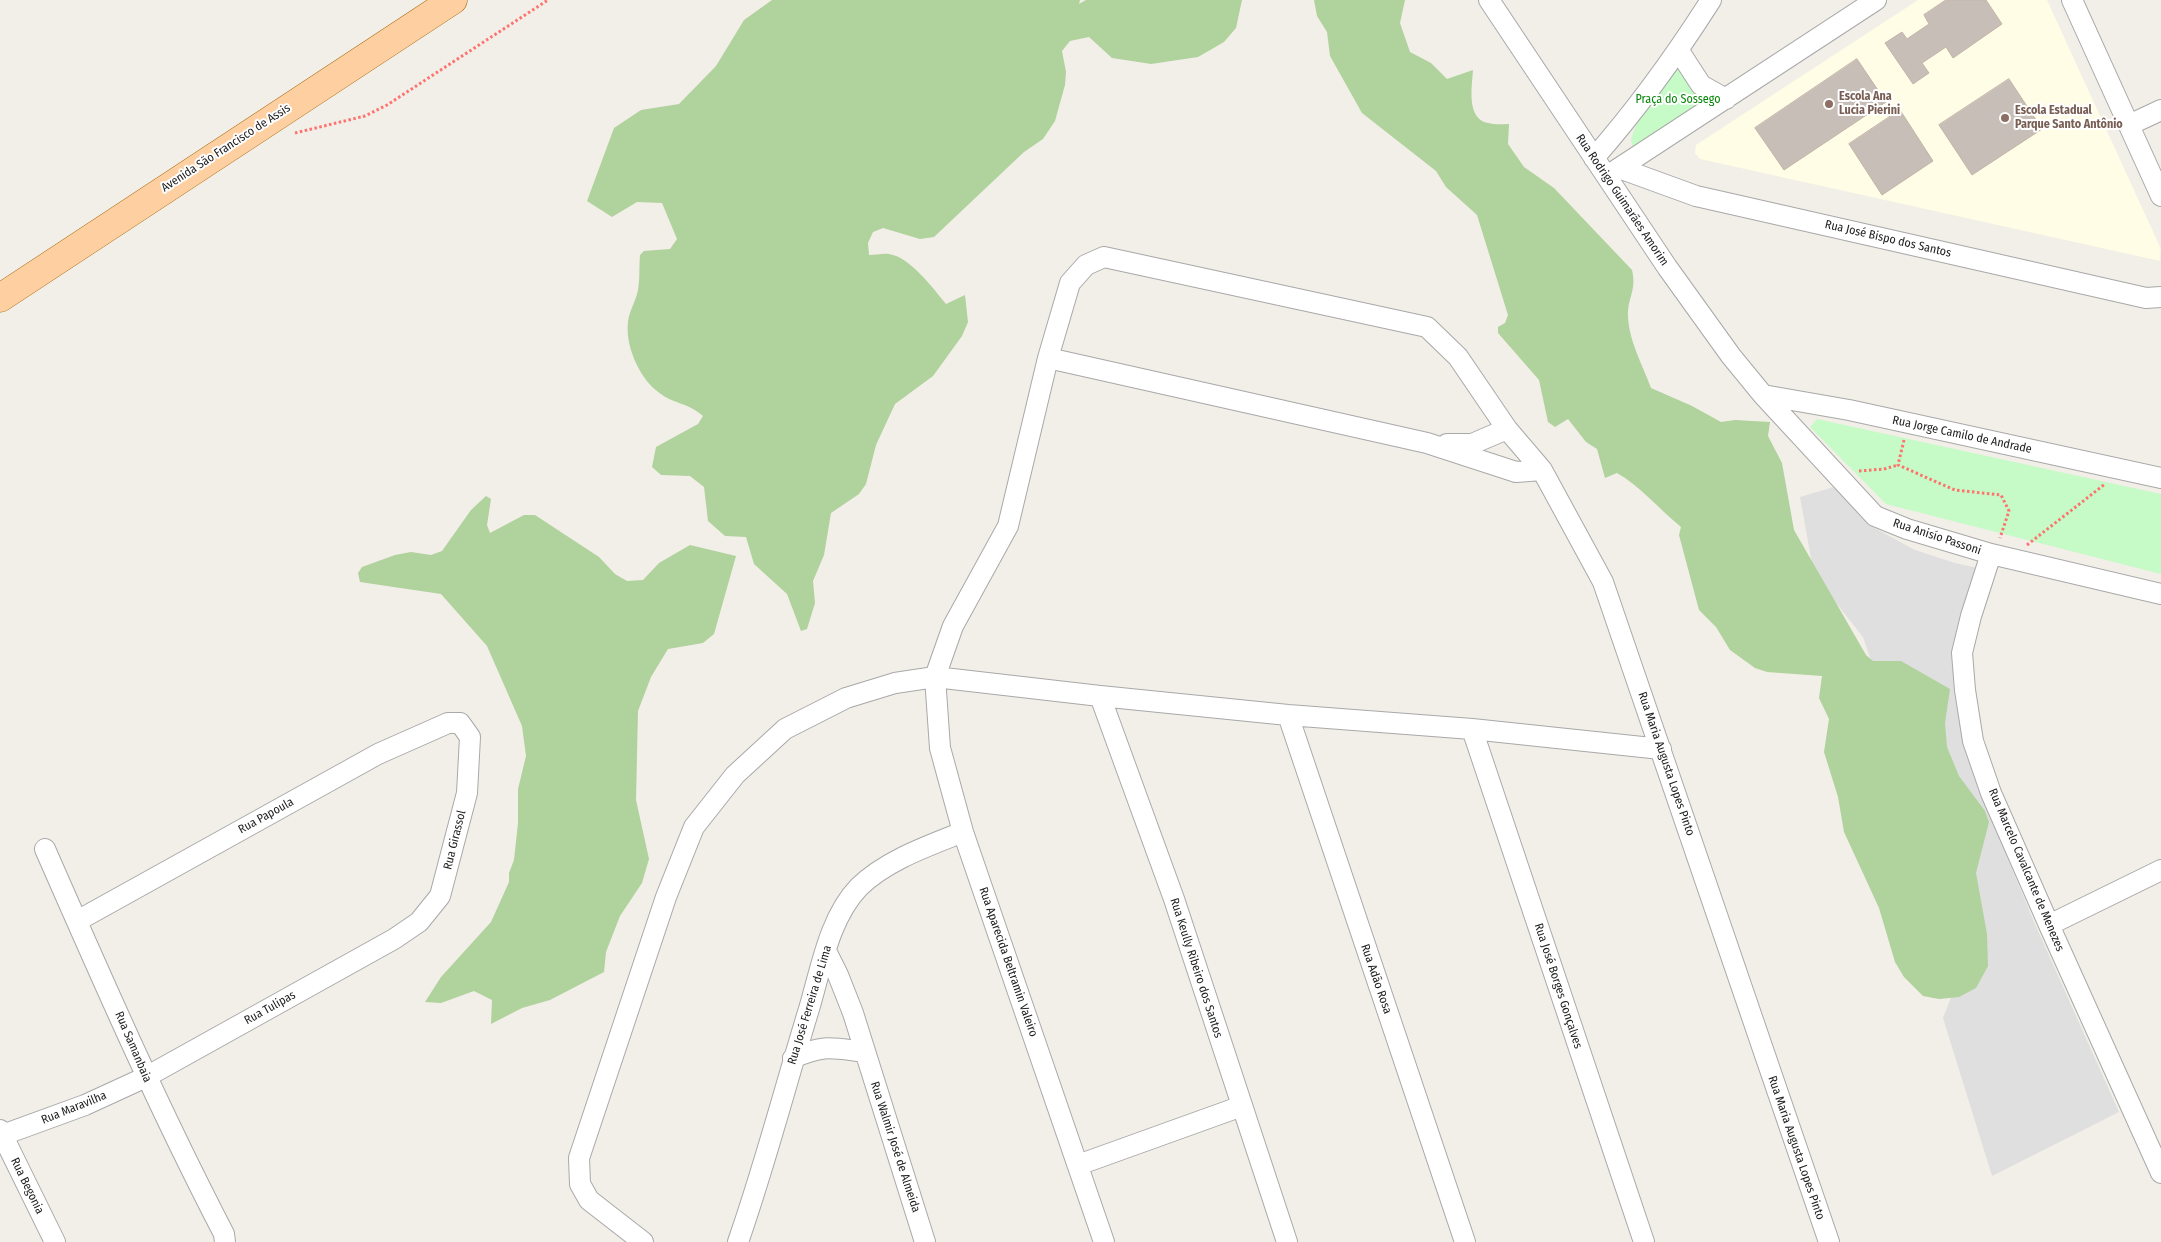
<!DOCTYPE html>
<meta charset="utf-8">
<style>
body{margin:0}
canvas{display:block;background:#f2eee8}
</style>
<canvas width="2161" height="1242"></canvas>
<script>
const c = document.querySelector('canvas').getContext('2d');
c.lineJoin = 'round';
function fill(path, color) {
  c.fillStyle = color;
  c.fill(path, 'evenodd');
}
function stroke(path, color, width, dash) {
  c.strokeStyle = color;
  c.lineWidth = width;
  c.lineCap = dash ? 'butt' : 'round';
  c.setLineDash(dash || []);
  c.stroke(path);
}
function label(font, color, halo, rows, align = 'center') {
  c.font = font + ' "Fira Sans Condensed",sans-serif';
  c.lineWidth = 4;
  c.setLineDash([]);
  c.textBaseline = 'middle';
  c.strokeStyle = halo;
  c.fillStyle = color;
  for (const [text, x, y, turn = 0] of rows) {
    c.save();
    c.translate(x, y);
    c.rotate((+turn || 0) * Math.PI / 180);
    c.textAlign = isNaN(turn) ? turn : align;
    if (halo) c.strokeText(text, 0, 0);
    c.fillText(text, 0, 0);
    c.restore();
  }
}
const residential = new Path2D(`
 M 1834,487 L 1867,524 L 1915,550 L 1955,563 L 1982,569 L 1963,615 L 1983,799 L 2034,922 L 2119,1112 L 1992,1176 L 1943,1018 L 1970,949 L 1863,637 L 1814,575 L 1800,497 Z`);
const education = new Path2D(`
 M 1918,0 L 2047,0 L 2161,249 L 2160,261 L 1700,159 L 1695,153 L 1696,145 Z`);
const forest = new Path2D(`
 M 772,0 L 1080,0 L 1079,4 L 1086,0 L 1242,0 L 1236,28 L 1224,42 L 1198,57 L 1151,64 L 1112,58 L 1089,37 L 1070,41 L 1062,51 L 1066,72 L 1065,85 L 1055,121 L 1043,139 L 1024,152 L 934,237 L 920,239 L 883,228 L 873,232 L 868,243 L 869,255 C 876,255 883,253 889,254 C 910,257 933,288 946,304 L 965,295 L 968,322 L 962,336 L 933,376 L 895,404 L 876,445 L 866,484 L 859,494 L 831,513 L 824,555 L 813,581 L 815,603 L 807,629 L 801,631 L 787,594 L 754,564 L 746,537 L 725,536 L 708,521 L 704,487 L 690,476 L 661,475 L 652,467 L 656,447 L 698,424 L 703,416 C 687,402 672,404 657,391 C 639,377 625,345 628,322 C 629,311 636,301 638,290 C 640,279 639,266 640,255 L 644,251 L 670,249 L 677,239 L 662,203 L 637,202 L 612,217 L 587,201 L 614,128 L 641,110 L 679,104 L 716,66 L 744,20 Z
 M 1314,0 L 1405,0 L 1400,23 L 1410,52 L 1431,63 L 1447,79 L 1473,70 C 1472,86 1466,119 1488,123 C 1495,125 1502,124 1509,124 L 1508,144 L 1524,167 L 1554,188 L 1632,270 C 1637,291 1627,298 1628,317 C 1629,341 1643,366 1651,388 L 1692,406 L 1721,422 L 1735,420 L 1770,422 L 1768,436 L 1782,463 L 1794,530 L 1866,655 L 1873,661 L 1901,661 L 1950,689 L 1945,723 L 1947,747 L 1959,776 L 1985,811 L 1989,822 L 1976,873 L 1987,934 L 1988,966 L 1976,988 L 1959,997 L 1939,999 L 1923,996 L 1904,977 L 1895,962 L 1879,908 L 1844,832 L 1838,797 L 1824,752 L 1829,719 L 1819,698 L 1822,676 L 1767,672 L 1755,668 L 1730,650 L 1716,627 L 1699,610 L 1679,535 L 1681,527 C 1660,510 1640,486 1617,473 L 1605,478 L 1597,449 L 1586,442 L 1568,419 L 1555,427 L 1548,422 L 1539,380 L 1498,333 L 1498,327 L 1505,323 L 1508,315 L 1477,215 L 1446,187 L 1436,171 L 1362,113 L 1330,56 L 1327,32 L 1317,16 Z
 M 486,496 L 491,499 L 487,525 L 490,533 L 524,515 L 535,515 L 599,557 L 615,574 L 627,581 L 643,580 L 659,563 L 690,545 L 736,556 L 714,634 L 703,643 L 668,649 L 651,677 L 638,711 L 636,800 L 649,859 L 642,883 L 620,916 L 606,952 L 604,972 L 550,1000 L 522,1008 L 491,1024 L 492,1000 L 474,991 L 441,1003 L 425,1002 L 441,977 L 491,922 L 509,882 L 509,873 L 514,860 L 518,823 L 518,789 L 526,756 L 522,726 L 487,646 L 441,594 L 360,582 L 358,573 L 362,567 L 395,555 L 411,552 L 431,555 L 442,551 L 471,510 Z`);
const park = new Path2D(`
 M 1677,66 L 1710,104 L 1634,153 L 1631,139 L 1636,125 Z
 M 1817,419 L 2161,494 L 2161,574 L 1886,504 L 1810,427 Z`);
const building = new Path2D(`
 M 1946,0 L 1986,0 L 2002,24 L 1953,58 L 1946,47 L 1922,63 L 1929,73 L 1913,84 L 1885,43 L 1902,32 L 1907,39 L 1929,24 L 1924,15 Z
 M 1857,59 L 1886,102 L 1784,170 L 1755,128 Z
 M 2009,79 L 2042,129 L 1972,175 L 1939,125 Z
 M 1900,110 L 1933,161 L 1882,195 L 1849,144 Z`);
const path = new Path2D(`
 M 295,133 L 365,116 L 387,105 L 548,0
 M 1904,440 L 1898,465 L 1955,490 L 2001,495 L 2009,511 L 2000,538
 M 1859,471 L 1884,469 L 1898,465
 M 2027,545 L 2105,484`);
const street = new Path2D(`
 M 1489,0 L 1667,267 L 1731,356 L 1763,395 L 1875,516 L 1907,529 L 1991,554 L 2161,594
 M 2072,0 L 2161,196
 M 1679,51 L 1701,85 L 1726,99
 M 2129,125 L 2161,110
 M 1594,158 C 1637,109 1676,55 1711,0
 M 1619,168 L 1696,196 L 2146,298 L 2161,297
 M 1610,174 L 1876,0
 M 1048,358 L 1427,443 L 1516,472 L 1542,470
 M 1763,395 L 1849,410 L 2161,478
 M 1447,444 L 1472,444 L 1507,429
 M 1991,554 L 1971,616 L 1962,653 L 1965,690 L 1973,741 L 1991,793 L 2049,925 L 2161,1173
 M 1100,696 L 1174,899 L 1287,1242
 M 1288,715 L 1465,1242
 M 1472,729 L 1644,1242
 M 45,849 C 102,979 159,1109 224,1234 L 225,1242
 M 2049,925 L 2161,870
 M 826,951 L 838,975 L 853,1013 L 925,1242
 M 793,1058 C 824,1044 832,1048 865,1052
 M 0,1130 L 55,1242
 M 0,1136 L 85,1105 L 146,1077 L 394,939 L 419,922 L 440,896 L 467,793 L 470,737 L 460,723 L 448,723 L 378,754 L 77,921
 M 1078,1165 L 1242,1106
 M 643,1242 L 589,1200 L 580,1184 L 579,1158 L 666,897 L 694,827 L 735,775 L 785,729 L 846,698 L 895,683 L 935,677 L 1100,696 L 1288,715 L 1472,729 L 1661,749
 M 738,1242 C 765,1165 785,1087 809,1009 C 821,969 829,918 859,887 C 887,860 928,846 963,832
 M 1104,1242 L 963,832 L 940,748 L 935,677 L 953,626 L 1008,526 L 1048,358 L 1070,283 L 1086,265 L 1104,257 L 1427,327 L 1458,357 L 1507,429 L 1542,470 L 1603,582 L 1829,1242`);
const primary = new Path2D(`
 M 0,298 L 453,0`);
const markers = [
 [1829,104,5,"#8d6e63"],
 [2005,118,5,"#8d6e63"]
];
const educationNames = [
 ["Escola Ana",1839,97],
 ["Lucia Pierini",1839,111],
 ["Escola Estadual",2015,111],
 ["Parque Santo Antônio",2015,125]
];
const parkNames = [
 ["Praça do Sossego",1678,100]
];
const streetNames = [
 ["Avenida São Francisco de Assis",226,148,-33],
 ["Rua Rodrigo Guimarães Amorim",1622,200,56],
 ["Rua José Bispo dos Santos",1888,239,13],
 ["Rua Jorge Camilo de Andrade",1962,435,12],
 ["Rua Anisío Passoni",1937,537,18],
 ["Rua Maria Augusta Lopes Pinto",1666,764,71],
 ["Rua Papoula",266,816,-29],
 ["Rua Girassol",455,840,-76],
 ["Rua Marcelo Cavalcante de Menezes",2026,870,67],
 ["Rua Aparecida Beltramin Valeiro",1008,962,71],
 ["Rua Keully Ribeiro dos Santos",1196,968,72],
 ["Rua Adão Rosa",1376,979,71],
 ["Rua José Borges Gonçalves",1558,986,72],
 ["Rua José Ferreira de Lima",810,1005,-73],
 ["Rua Tulipas",270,1008,-29],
 ["Rua Samanbaia",133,1047,67],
 ["Rua Maravilha",74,1108,-22],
 ["Rua Walmir José de Almeida",895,1147,72],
 ["Rua Maria Augusta Lopes Pinto",1796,1148,71],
 ["Rua Begonia",27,1186,64]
];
fill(residential, '#e0dfdf');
fill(education, '#fffde5');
fill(forest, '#b0d29c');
fill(park, '#c6fbc7');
fill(building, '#c7beb7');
stroke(building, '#c4b4aa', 1);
stroke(street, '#a9a9a9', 22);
stroke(primary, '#a06000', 29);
stroke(path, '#fe736e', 3, [2.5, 2.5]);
stroke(street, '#fff', 20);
stroke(primary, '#fed0a1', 28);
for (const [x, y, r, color] of markers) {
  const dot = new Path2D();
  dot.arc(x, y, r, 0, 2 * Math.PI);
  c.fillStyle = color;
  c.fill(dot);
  stroke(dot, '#fff', 2);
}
label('bold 12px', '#785e54', '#fff', educationNames, 'left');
label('12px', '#09870b', '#fff', parkNames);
label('12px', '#222', '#fff', streetNames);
</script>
